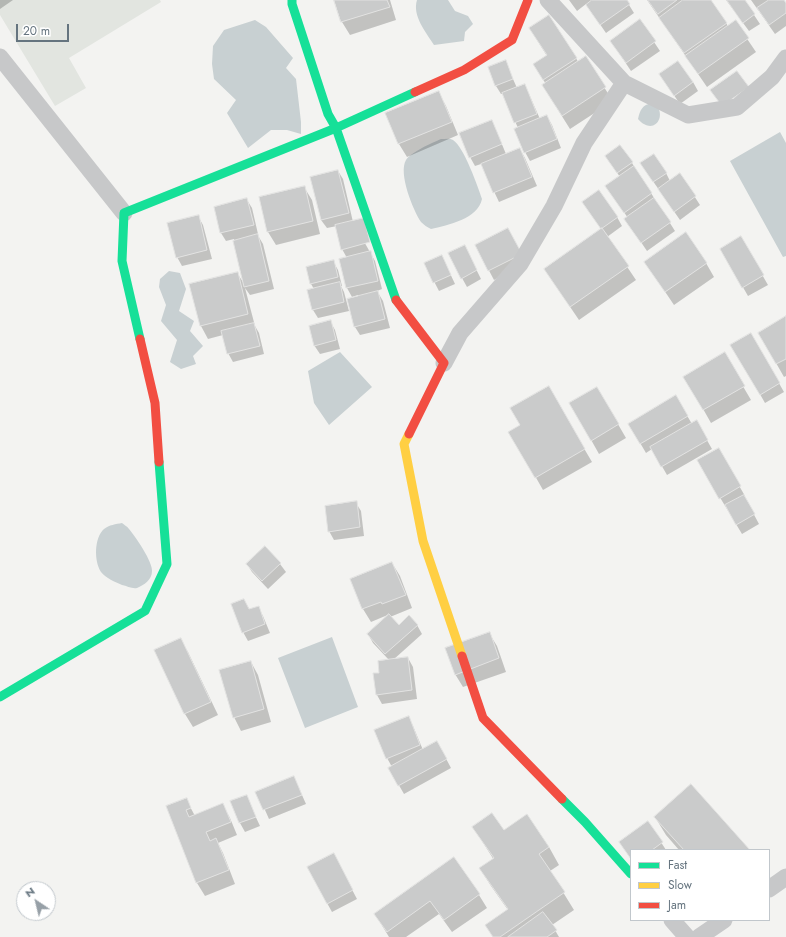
<!DOCTYPE html>
<style>
body{margin:0}
#map{position:relative;width:786px;height:937px;overflow:hidden;background:#f3f3f1;font-family:Jost,sans-serif}
canvas{display:block}
.legend{position:absolute;left:630px;top:849px;width:140px;height:72px;box-sizing:border-box;background:#fff;border:1px solid #c1c7cc;margin:0;padding:5px 7px;list-style:none;font-size:12px;color:#65747f}
.legend li{display:flex;align-items:center;gap:8px;height:20px}
.legend b{width:20px;border:1px solid #c1c7cc}
.north{position:absolute;left:16px;top:881px;width:40px;height:40px;box-sizing:border-box;background:#fff;border:1px solid #c1c7cc;border-radius:50%;rotate:325deg;font-size:11px;font-weight:700;line-height:16px;text-align:center;color:#65747f}
.north::after{content:'';display:block;margin:auto;width:14px;height:18px;background:#97a0a7;clip-path:polygon(50% 0,100% 100%,50% 72%,0 100%)}
.scale{position:absolute;left:16px;top:24px;width:53px;height:18px;box-sizing:border-box;border:2px solid #65747f;border-top:0;padding-left:5px;font-size:12px;line-height:14px;white-space:nowrap;color:#65747f;-webkit-text-stroke:3px #fff;paint-order:stroke}
</style>
<div id="map">
<canvas width="786" height="937"></canvas>
<ul class="legend">
<li><b style="height:5px;background:#16e098"></b>Fast</li>
<li><b style="height:5px;background:#ffcf43"></b>Slow</li>
<li><b style="height:5px;background:#f24e42"></b>Jam</li>
</ul>
<div class="north">N</div>
<div class="scale">20 m</div>
</div>
<script>
const c = document.querySelector('canvas').getContext('2d');
c.lineJoin = 'round';
function fill(path, color) {
  c.fillStyle = color;
  c.fill(path, 'evenodd');
}
function stroke(path, color, width, dash) {
  c.strokeStyle = color;
  c.lineWidth = width;
  c.lineCap = dash ? 'butt' : 'round';
  c.setLineDash(dash || []);
  c.stroke(path);
}
const green = new Path2D(`
 M 0,0 L 160,0 L 161,2 L 69,58 L 86,88 L 55,106 L 0,15 Z`);
const water = new Path2D(`
 M 417,0 L 448,0 L 455,11 L 468,16 L 473,24 L 465,32 L 464,41 L 434,45 C 426,32 412,16 417,0 Z
 M 255,20 L 266,27 L 293,58 L 286,68 L 296,79 L 301,122 L 301,134 L 287,130 L 271,130 L 248,148 L 227,113 L 236,100 L 214,79 L 212,64 L 213,46 L 224,30 Z
 M 652,103 C 654,104 656,105 657,106 C 666,118 653,136 638,119 C 640,110 642,105 652,103 Z
 M 780,132 L 786,143 L 786,256 L 783,257 L 730,161 Z
 M 441,139 C 445,139 450,138 453,140 C 464,147 478,187 482,199 C 478,219 448,225 431,229 C 427,227 424,225 421,222 C 413,210 398,173 406,160 C 411,152 432,143 441,139 Z
 M 169,271 L 180,273 L 186,289 L 179,311 L 194,321 L 190,331 L 203,346 L 193,356 L 196,364 L 181,369 L 170,362 L 177,340 L 161,321 L 166,305 L 159,287 L 160,279 Z
 M 340,352 L 372,387 L 329,425 L 314,403 L 308,371 Z
 M 122,523 C 124,525 127,526 129,529 C 135,536 153,562 152,571 C 152,580 144,585 137,588 C 132,589 127,586 122,585 C 115,582 106,578 101,572 C 94,561 94,538 104,529 C 109,525 116,524 122,523 Z
 M 332,637 L 358,707 L 305,728 L 278,658 Z`);
const shadow = new Path2D(`
 M 0,0 L 13,0 L 0,9 Z
 M 335,0 L 390,0 L 396,20 L 350,35 L 342,22 Z
 M 569,0 L 626,0 L 634,13 L 606,33 L 586,4 L 577,11 Z
 M 647,0 L 710,0 L 728,26 L 735,21 L 756,52 L 707,87 Z
 M 726,0 L 744,0 L 760,24 L 749,31 Z
 M 751,0 L 783,0 L 786,5 L 786,26 L 775,34 Z
 M 640,21 L 660,51 L 631,71 L 611,41 Z
 M 530,29 L 576,58 L 578,62 L 585,58 L 613,101 L 570,129 L 543,86 L 546,84 L 542,78 L 547,56 Z
 M 505,61 L 517,88 L 524,85 L 529,94 L 540,119 L 547,116 L 552,125 L 561,148 L 530,161 L 525,152 L 518,128 L 503,94 L 501,94 L 496,86 L 489,68 Z
 M 660,75 L 693,82 L 698,91 L 680,104 Z
 M 439,93 L 446,106 L 458,135 L 407,157 L 399,144 Z
 M 491,121 L 496,130 L 506,154 L 520,149 L 525,158 L 537,186 L 499,202 L 481,164 L 475,166 L 470,157 Z
 M 632,163 L 675,231 L 647,251 L 626,220 L 628,218 L 612,195 L 620,177 L 612,165 Z
 M 641,164 L 666,173 L 670,181 L 680,174 L 700,205 L 680,220 Z
 M 338,171 L 343,179 L 353,222 L 375,261 L 382,289 L 377,291 L 383,301 L 390,328 L 360,335 L 355,327 L 358,295 L 352,297 L 347,288 L 340,260 L 347,258 L 342,249 L 337,226 L 327,228 L 321,220 Z
 M 304,187 L 312,200 L 320,234 L 276,245 L 268,232 L 260,198 Z
 M 247,200 L 252,208 L 258,234 L 257,234 L 263,244 L 274,289 L 250,295 L 245,288 L 255,326 L 259,333 L 264,354 L 233,362 L 228,353 L 223,335 L 208,339 L 201,326 L 237,273 L 245,285 L 234,239 L 226,241 L 221,233 Z
 M 583,202 L 617,217 L 622,226 L 607,237 L 636,280 L 579,320 L 545,270 L 602,230 Z
 M 198,216 L 203,225 L 212,259 L 182,266 L 177,257 Z
 M 508,229 L 526,263 L 494,280 L 476,246 Z
 M 741,238 L 768,285 L 748,296 L 721,249 Z
 M 469,255 L 481,279 L 467,287 L 462,278 Z
 M 442,256 L 455,284 L 439,291 L 425,264 Z
 M 333,261 L 338,270 L 342,286 L 341,286 L 344,292 L 349,311 L 318,318 L 313,310 L 314,289 L 311,284 Z
 M 645,262 L 706,263 L 714,277 L 674,305 Z
 M 786,318 L 786,376 L 784,377 L 759,333 Z
 M 330,321 L 335,330 L 340,349 L 320,354 L 314,345 Z
 M 751,334 L 784,392 L 765,403 L 732,345 Z
 M 724,354 L 751,400 L 711,423 L 685,377 Z
 M 548,387 L 592,462 L 543,490 L 510,432 L 521,425 Z
 M 597,388 L 626,438 L 599,454 L 571,404 Z
 M 676,397 L 692,424 L 696,421 L 712,449 L 667,475 L 652,449 L 646,453 L 629,424 Z
 M 718,449 L 745,496 L 744,496 L 759,524 L 742,534 L 698,461 Z
 M 356,503 L 361,511 L 364,536 L 334,540 L 329,531 Z
 M 265,547 L 280,564 L 286,572 L 268,589 L 252,572 L 247,564 Z
 M 392,563 L 400,576 L 412,608 L 390,617 L 399,626 L 417,625 L 422,634 L 393,660 L 408,658 L 413,667 L 417,699 L 382,704 L 377,695 L 375,674 L 380,674 L 389,660 L 373,643 L 368,634 L 390,614 L 371,622 L 363,609 Z
 M 244,600 L 250,610 L 258,607 L 263,616 L 270,633 L 248,641 L 243,632 Z
 M 489,633 L 497,646 L 506,672 L 463,687 L 455,674 Z
 M 180,639 L 188,652 L 218,715 L 193,727 L 185,714 L 156,651 Z
 M 251,662 L 258,675 L 271,722 L 241,731 L 234,717 Z
 M 408,717 L 413,726 L 423,750 L 442,751 L 451,768 L 404,794 L 389,768 L 392,767 L 387,758 Z
 M 294,777 L 306,804 L 269,819 L 257,792 Z
 M 246,796 L 260,826 L 245,832 L 240,823 L 231,802 Z
 M 186,799 L 195,816 L 223,805 L 230,818 L 237,835 L 218,843 L 223,853 L 235,884 L 205,896 L 197,883 L 167,807 Z
 M 527,816 L 549,847 L 559,865 L 550,871 L 574,910 L 552,925 L 559,937 L 493,937 L 486,925 L 508,910 L 491,886 L 480,869 L 494,860 L 473,827 L 504,832 Z
 M 655,817 L 749,850 L 679,850 L 666,835 Z
 M 648,822 L 666,850 L 631,850 L 631,859 L 620,842 Z
 M 453,859 L 479,895 L 487,908 L 452,932 L 439,914 L 406,937 L 389,937 L 375,914 Z
 M 338,863 L 357,899 L 332,912 L 327,903 Z`);
const building = new Path2D(`
 M 334,0 L 387,0 L 390,7 L 341,22 Z
 M 592,0 L 627,0 L 630,4 L 600,25 L 586,5 Z
 M 648,0 L 677,0 L 658,14 Z
 M 683,0 L 711,0 L 727,23 L 684,53 L 659,18 Z
 M 727,0 L 745,0 L 755,14 L 743,23 Z
 M 769,0 L 784,0 L 786,3 L 786,13 L 769,25 L 757,8 Z
 M 549,15 L 577,58 L 543,80 L 533,64 L 547,55 L 529,28 Z
 M 640,19 L 656,41 L 626,63 L 610,41 Z
 M 736,20 L 749,38 L 698,74 L 685,56 Z
 M 586,56 L 606,87 L 562,116 L 542,85 Z
 M 506,60 L 513,79 L 495,86 L 488,67 Z
 M 678,61 L 693,82 L 674,96 L 659,74 Z
 M 737,71 L 749,87 L 722,106 L 710,90 Z
 M 525,84 L 537,114 L 514,123 L 502,93 Z
 M 439,91 L 452,122 L 398,144 L 385,113 Z
 M 547,115 L 557,139 L 524,153 L 514,129 Z
 M 492,120 L 502,144 L 469,158 L 459,133 Z
 M 620,145 L 633,162 L 617,173 L 605,156 Z
 M 520,148 L 532,177 L 493,193 L 481,164 Z
 M 654,154 L 667,173 L 653,182 L 640,163 Z
 M 634,166 L 652,193 L 624,213 L 605,186 Z
 M 338,170 L 349,213 L 321,220 L 310,177 Z
 M 680,173 L 696,196 L 674,212 L 658,189 Z
 M 305,186 L 313,221 L 267,232 L 259,197 Z
 M 599,190 L 618,217 L 601,229 L 582,202 Z
 M 247,198 L 254,225 L 220,233 L 214,207 Z
 M 654,198 L 671,222 L 641,243 L 624,219 Z
 M 199,215 L 207,250 L 176,258 L 167,223 Z
 M 364,218 L 370,242 L 341,250 L 335,225 Z
 M 508,228 L 522,254 L 488,271 L 475,245 Z
 M 602,228 L 629,266 L 570,307 L 544,269 Z
 M 686,232 L 707,263 L 665,292 L 644,262 Z
 M 258,234 L 269,281 L 244,287 L 233,241 Z
 M 741,236 L 764,275 L 742,288 L 720,249 Z
 M 465,245 L 477,270 L 461,279 L 448,253 Z
 M 371,251 L 378,281 L 346,288 L 339,259 Z
 M 442,255 L 451,275 L 433,283 L 424,263 Z
 M 334,260 L 338,277 L 310,284 L 306,267 Z
 M 238,272 L 248,314 L 200,326 L 189,284 Z
 M 340,282 L 344,302 L 312,310 L 307,290 Z
 M 378,291 L 385,319 L 354,327 L 347,299 Z
 M 786,316 L 786,359 L 776,364 L 758,333 Z
 M 331,320 L 336,340 L 314,346 L 309,326 Z
 M 254,323 L 260,346 L 227,354 L 221,331 Z
 M 751,333 L 780,383 L 760,395 L 730,345 Z
 M 725,352 L 745,386 L 703,410 L 683,377 Z
 M 549,386 L 585,449 L 535,478 L 508,432 L 520,425 L 510,408 Z
 M 597,387 L 619,424 L 591,441 L 569,403 Z
 M 676,395 L 688,416 L 640,444 L 628,424 Z
 M 697,420 L 708,440 L 661,467 L 650,447 Z
 M 719,448 L 741,486 L 719,499 L 697,460 Z
 M 744,495 L 755,514 L 736,525 L 725,505 Z
 M 357,501 L 360,527 L 328,532 L 325,506 Z
 M 265,546 L 281,563 L 262,581 L 246,564 Z
 M 392,562 L 406,595 L 382,604 L 381,602 L 362,609 L 350,579 Z
 M 244,599 L 249,609 L 259,606 L 265,624 L 242,633 L 231,604 Z
 M 389,614 L 399,625 L 409,615 L 418,625 L 385,654 L 367,634 Z
 M 490,632 L 499,658 L 455,675 L 445,648 Z
 M 181,638 L 211,702 L 184,714 L 154,650 Z
 M 408,657 L 412,690 L 376,695 L 373,673 L 379,673 L 378,661 Z
 M 251,661 L 264,709 L 233,718 L 219,670 Z
 M 409,716 L 420,745 L 386,759 L 374,730 Z
 M 437,741 L 447,759 L 398,786 L 388,768 Z
 M 294,776 L 302,795 L 263,810 L 255,792 Z
 M 691,784 L 750,850 L 684,850 L 654,817 Z
 M 247,795 L 256,817 L 239,823 L 230,801 Z
 M 187,798 L 191,808 L 186,810 L 189,817 L 223,803 L 231,822 L 206,832 L 210,841 L 216,838 L 229,870 L 196,883 L 166,806 Z
 M 492,813 L 504,830 L 527,814 L 549,847 L 539,854 L 565,892 L 500,937 L 493,937 L 485,925 L 508,909 L 479,868 L 494,858 L 472,827 Z
 M 648,821 L 663,842 L 652,850 L 631,850 L 631,859 L 619,842 Z
 M 334,853 L 353,890 L 327,904 L 307,867 Z
 M 454,857 L 480,894 L 444,920 L 430,901 L 387,932 L 374,914 Z
 M 543,912 L 557,930 L 547,937 L 508,937 Z`);
const street = new Path2D(`
 M 548,0 L 624,83
 M 0,57 L 124,213
 M 444,363 L 460,333 L 520,264 L 554,206 L 584,143 L 624,83 L 688,115 L 737,107 L 772,77 L 786,58
 M 769,889 L 786,877
 M 672,920 L 687,937
 M 699,937 L 724,920`);
const fast = new Path2D(`
 M 292,0 L 292,4 L 328,114 L 336,128 L 396,300
 M 140,339 L 122,261 L 124,213 L 336,128 L 415,92
 M 0,697 L 145,611 L 167,564 L 159,462
 M 562,799 L 585,822 L 631,874`);
const slow = new Path2D(`
 M 409,434 L 404,444 L 423,541 L 462,656`);
const jam = new Path2D(`
 M 415,92 L 464,70 L 512,40 L 528,0
 M 396,300 L 444,363 L 409,434
 M 140,339 L 155,403 L 159,462
 M 462,656 L 483,718 L 562,799`);
fill(green, '#e2e5e0');
fill(water, '#c8d0d2');
fill(shadow, '#0003');
fill(building, '#cacbcb');
stroke(building, '#e2e2e1', 1);
stroke(street, '#c7c8c9', 17);
stroke(fast, '#16e098', 9);
stroke(slow, '#ffcf43', 9);
stroke(jam, '#f24e42', 9);
</script>
